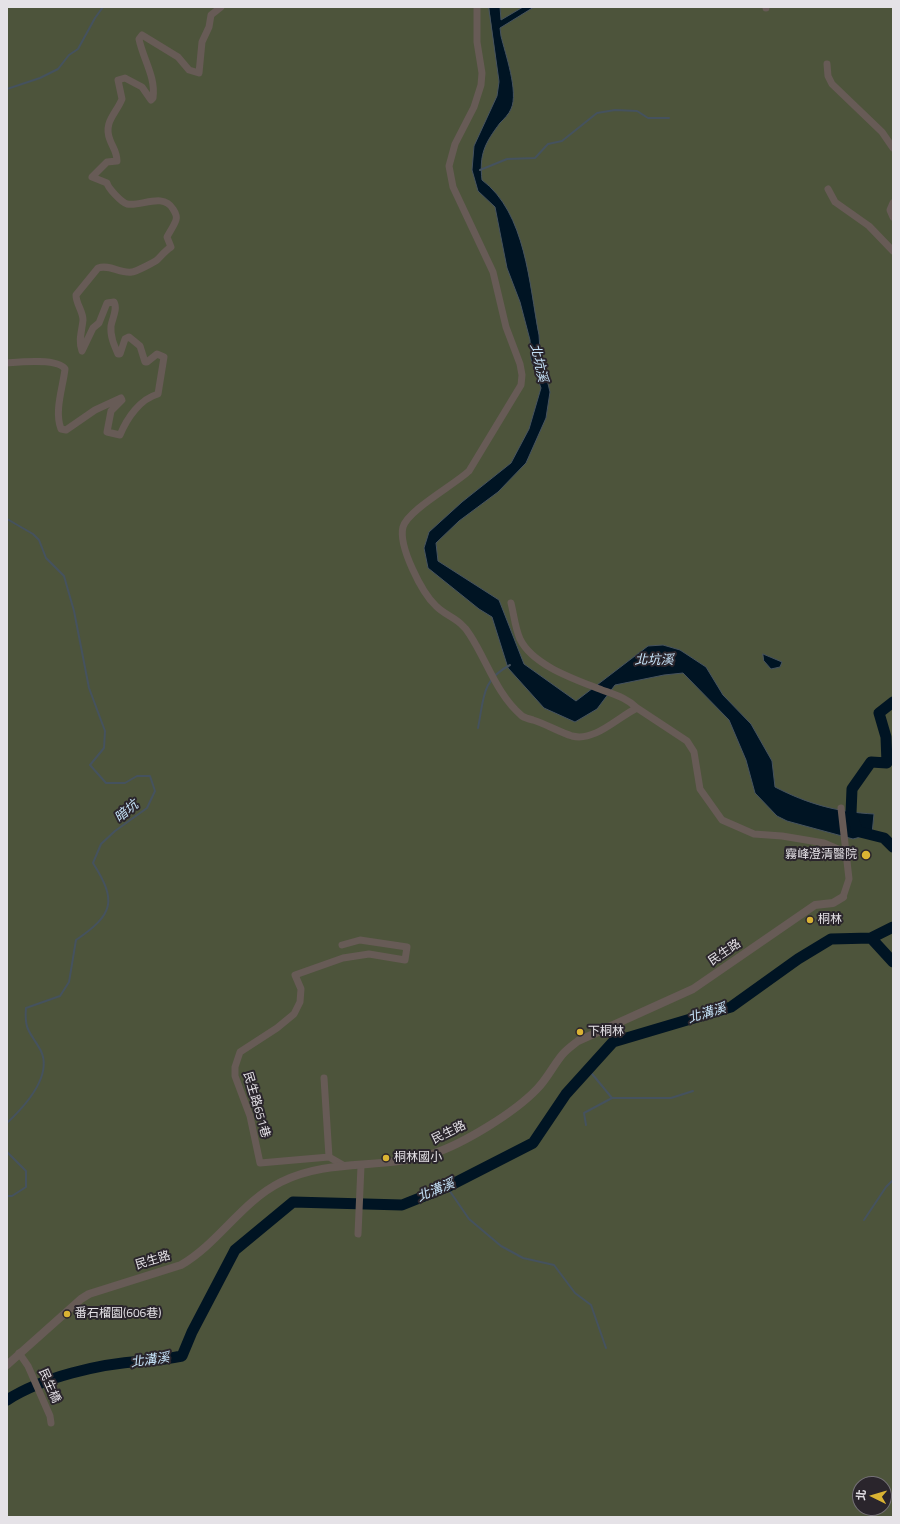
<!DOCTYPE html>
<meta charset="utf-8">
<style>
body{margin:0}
#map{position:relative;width:900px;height:1524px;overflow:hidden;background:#2a252c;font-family:"Titillium Web","Noto Sans TC",sans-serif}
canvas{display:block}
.frame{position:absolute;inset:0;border:8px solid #e5e2e7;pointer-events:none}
.north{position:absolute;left:852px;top:1476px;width:40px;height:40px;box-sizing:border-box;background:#2a252c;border:1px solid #757177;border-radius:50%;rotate:275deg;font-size:11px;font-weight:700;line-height:16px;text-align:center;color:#e5e2e7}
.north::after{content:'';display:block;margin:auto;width:14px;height:18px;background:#dab333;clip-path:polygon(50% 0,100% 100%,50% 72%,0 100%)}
</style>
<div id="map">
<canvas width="900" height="1524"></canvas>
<div class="frame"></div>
<div class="north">北</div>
</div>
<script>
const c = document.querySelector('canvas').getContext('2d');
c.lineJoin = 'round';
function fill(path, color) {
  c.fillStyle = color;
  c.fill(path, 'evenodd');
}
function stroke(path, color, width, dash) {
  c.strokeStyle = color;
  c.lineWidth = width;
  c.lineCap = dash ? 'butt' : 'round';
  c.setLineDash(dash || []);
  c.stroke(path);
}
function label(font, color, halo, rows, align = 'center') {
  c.font = font + ' "Titillium Web","Noto Sans TC",sans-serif';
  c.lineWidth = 4;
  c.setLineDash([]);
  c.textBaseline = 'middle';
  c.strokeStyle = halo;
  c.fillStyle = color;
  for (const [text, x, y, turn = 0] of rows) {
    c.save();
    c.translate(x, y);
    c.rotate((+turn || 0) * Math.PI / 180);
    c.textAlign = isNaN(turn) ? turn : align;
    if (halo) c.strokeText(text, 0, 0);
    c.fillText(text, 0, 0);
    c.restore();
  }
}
const forest = new Path2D(`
 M 7,7 L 893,7 L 893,1517 L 7,1517 ZM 860,1484 L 884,1484 L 884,1508 L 860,1508 Z`);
const water = new Path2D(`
 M 489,7 L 500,7 L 501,20 L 523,7 L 534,7 L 500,28 L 501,36 C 505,53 519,92 511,109 C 509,114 504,119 500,123 C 485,143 479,154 482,180 C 526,213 529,284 539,335 L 540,350 L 550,392 L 546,418 L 526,463 L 498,492 L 459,521 L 436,543 L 438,561 L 499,600 L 524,664 L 576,701 L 648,646 L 663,645 L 680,650 L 706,667 L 723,695 L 751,724 L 772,761 L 775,787 C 808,804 837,812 874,814 L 872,834 L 853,839 L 787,821 L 777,816 L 755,793 L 746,760 L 729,720 L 683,673 L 664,675 L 615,685 L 597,709 L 575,722 L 544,708 L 508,668 L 492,617 L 479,609 L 428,568 L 424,548 L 429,532 L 462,502 L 511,463 L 529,429 L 541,388 L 531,359 L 530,340 L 520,302 L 507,268 L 495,207 L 478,191 L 472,170 L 474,146 L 497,96 L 499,82 Z
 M 763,654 L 782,662 L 780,667 L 771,669 L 764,661 Z`);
const stream = new Path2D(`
 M 7,89 L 40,78 L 58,69 L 69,55 L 78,49 L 95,18 L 103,7
 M 480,170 L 507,159 L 535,158 L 548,144 L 562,141 L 597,113 L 615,110 L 637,111 L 648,118 L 669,118
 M 7,519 L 33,534 L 39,540 L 46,558 L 64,576 L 74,611 L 89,688 L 105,731 L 104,748 L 90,765 L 106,783 L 125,783 L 137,776 L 150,776 L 155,791 L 147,808 L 115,831 L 101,844 L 93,863 C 117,901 114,914 76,940 L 69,982 L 60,996 L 26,1008 C 24,1032 31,1032 41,1051 C 53,1077 24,1107 7,1123
 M 478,728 C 484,699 481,680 510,665
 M 588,1069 L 612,1098 L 671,1098 L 693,1091
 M 586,1125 L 584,1113 L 612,1098
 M 7,1152 L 26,1171 L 26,1187 L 12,1196 L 7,1196
 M 447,1187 L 469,1219 L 501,1246 L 523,1258 L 554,1265 L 575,1293 L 591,1305 L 606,1348
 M 864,1220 L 886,1187 L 893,1180`);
const river = new Path2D(`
 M 856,827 L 851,813 L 852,789 L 871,762 L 887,763 L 886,737 L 879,713 L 893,702
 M 856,831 L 884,838 L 893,847
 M 871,938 L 893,962
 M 7,1400 C 43,1377 99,1364 142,1361 C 156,1360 168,1359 182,1356 L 192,1332 L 235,1250 L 293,1202 L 402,1205 L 447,1187 L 533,1143 L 566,1094 L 613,1042 L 731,1007 L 798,959 L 831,939 L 871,938 L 893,927`);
const minor = new Path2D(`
 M 477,7 L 477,42 L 482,73 L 481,85 L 474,107 L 455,144 L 449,166 L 453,187 L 493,272 L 506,327 L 520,364 L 522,375 L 521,385 L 469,471 C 454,485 408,510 403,527 C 398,546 422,593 436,606 C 447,617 461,619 470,635 C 487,661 497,695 522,716 C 525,718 529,719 533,720 C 546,724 559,732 572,736 C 595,742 618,717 637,708 L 687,741 L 694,752 L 700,789 L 722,820 L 754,834 L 782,836 L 824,843 L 845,852
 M 766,8 L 766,7
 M 827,64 L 828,76 L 832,84 L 882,132 L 893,148
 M 828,189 L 835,202 L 869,226 L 893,251
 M 893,203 L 890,210 L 893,217
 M 7,363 C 19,362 58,358 65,369 C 63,387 54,411 61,429 L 66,430 L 95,410 L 121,398 L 122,400 L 111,411 L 107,432 L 120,435 C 127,418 140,399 158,394 L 164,357 L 157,354 L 147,362 L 145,362 L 140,346 L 129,337 L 125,339 L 120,354 L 118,354 C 114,345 110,336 111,326 C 112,319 118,309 114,302 L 107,303 L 99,323 L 93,328 L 82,351 C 78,340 82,331 83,320 C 83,311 76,304 76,295 L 98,268 C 110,264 120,274 132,272 C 135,272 155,262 157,260 C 162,255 165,251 171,247 L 167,237 C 170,231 174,226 176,220 C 177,217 175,212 173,209 C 163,192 141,207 127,204 C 121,202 108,188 107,183 L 92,177 L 107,162 L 117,161 C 117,152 113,148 110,140 C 103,122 116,114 122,99 L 118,80 L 125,78 L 142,87 L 151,100 L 153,98 C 156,77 143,59 139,39 L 142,35 L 178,57 L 189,70 L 199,73 L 202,42 L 209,27 L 211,15 L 221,7
 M 511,603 C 514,615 515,628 520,639 C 533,666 577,680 602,690 C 616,695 627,698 637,708
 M 841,808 L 849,879 L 843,897
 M 342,945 L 360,940 L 407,947 L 405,960 L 369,954 L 343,958 L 295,975 L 301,989 L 300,1002 L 294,1014 L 277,1028 L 240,1052 L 235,1067 L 235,1076 L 250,1116 L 260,1163 L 329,1157 L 343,1165
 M 324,1078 L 329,1157
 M 358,1234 L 361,1166
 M 19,1353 L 28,1366 L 50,1416 L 51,1423`);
const tertiary = new Path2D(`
 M 7,1365 L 81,1299 L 89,1294 L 181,1265 C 219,1243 241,1202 281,1182 C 328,1158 382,1170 432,1154 C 463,1144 514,1113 537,1089 C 547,1079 553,1066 562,1055 C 566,1050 573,1045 578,1041 L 693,989 L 815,905 L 833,903 L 843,897`);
const markers = [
 [866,855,5,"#dab333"],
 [810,920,4,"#dab333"],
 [580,1032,4,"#dab333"],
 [386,1158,4,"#dab333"],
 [67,1314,4,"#dab333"]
];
const poiNames = [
 ["霧峰澄清醫院",857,855,"right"],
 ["桐林",818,920],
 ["下桐林",588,1032],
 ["桐林國小",394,1158],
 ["番石榴園(606巷)",75,1314]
];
const streetNames = [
 ["民生路",725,953,-34],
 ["民生路651巷",256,1105,74],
 ["民生路",449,1133,-26],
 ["民生路",153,1261,-17],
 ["民生橋",49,1386,66]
];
const waterNames = [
 ["北坑溪",538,363,77],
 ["北坑溪",654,661],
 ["暗坑",127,812,-40],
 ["北溝溪",707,1014,-17],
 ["北溝溪",436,1191,-23],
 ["北溝溪",150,1361,-8]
];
fill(forest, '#4d543b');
fill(water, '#001423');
stroke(water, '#45525e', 1);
stroke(stream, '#45525e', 2);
stroke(river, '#001423', 11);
stroke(minor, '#675b56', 7);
stroke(tertiary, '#675b56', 8);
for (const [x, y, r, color] of markers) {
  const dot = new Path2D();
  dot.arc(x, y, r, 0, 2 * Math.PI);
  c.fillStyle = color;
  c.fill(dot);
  stroke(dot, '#2a252c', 1.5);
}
label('12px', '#e5e2e7', '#2a252c', poiNames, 'left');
label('12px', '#e5e2e7', '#2a252c', streetNames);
label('italic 13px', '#c4e1f7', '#2a252c', waterNames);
</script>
